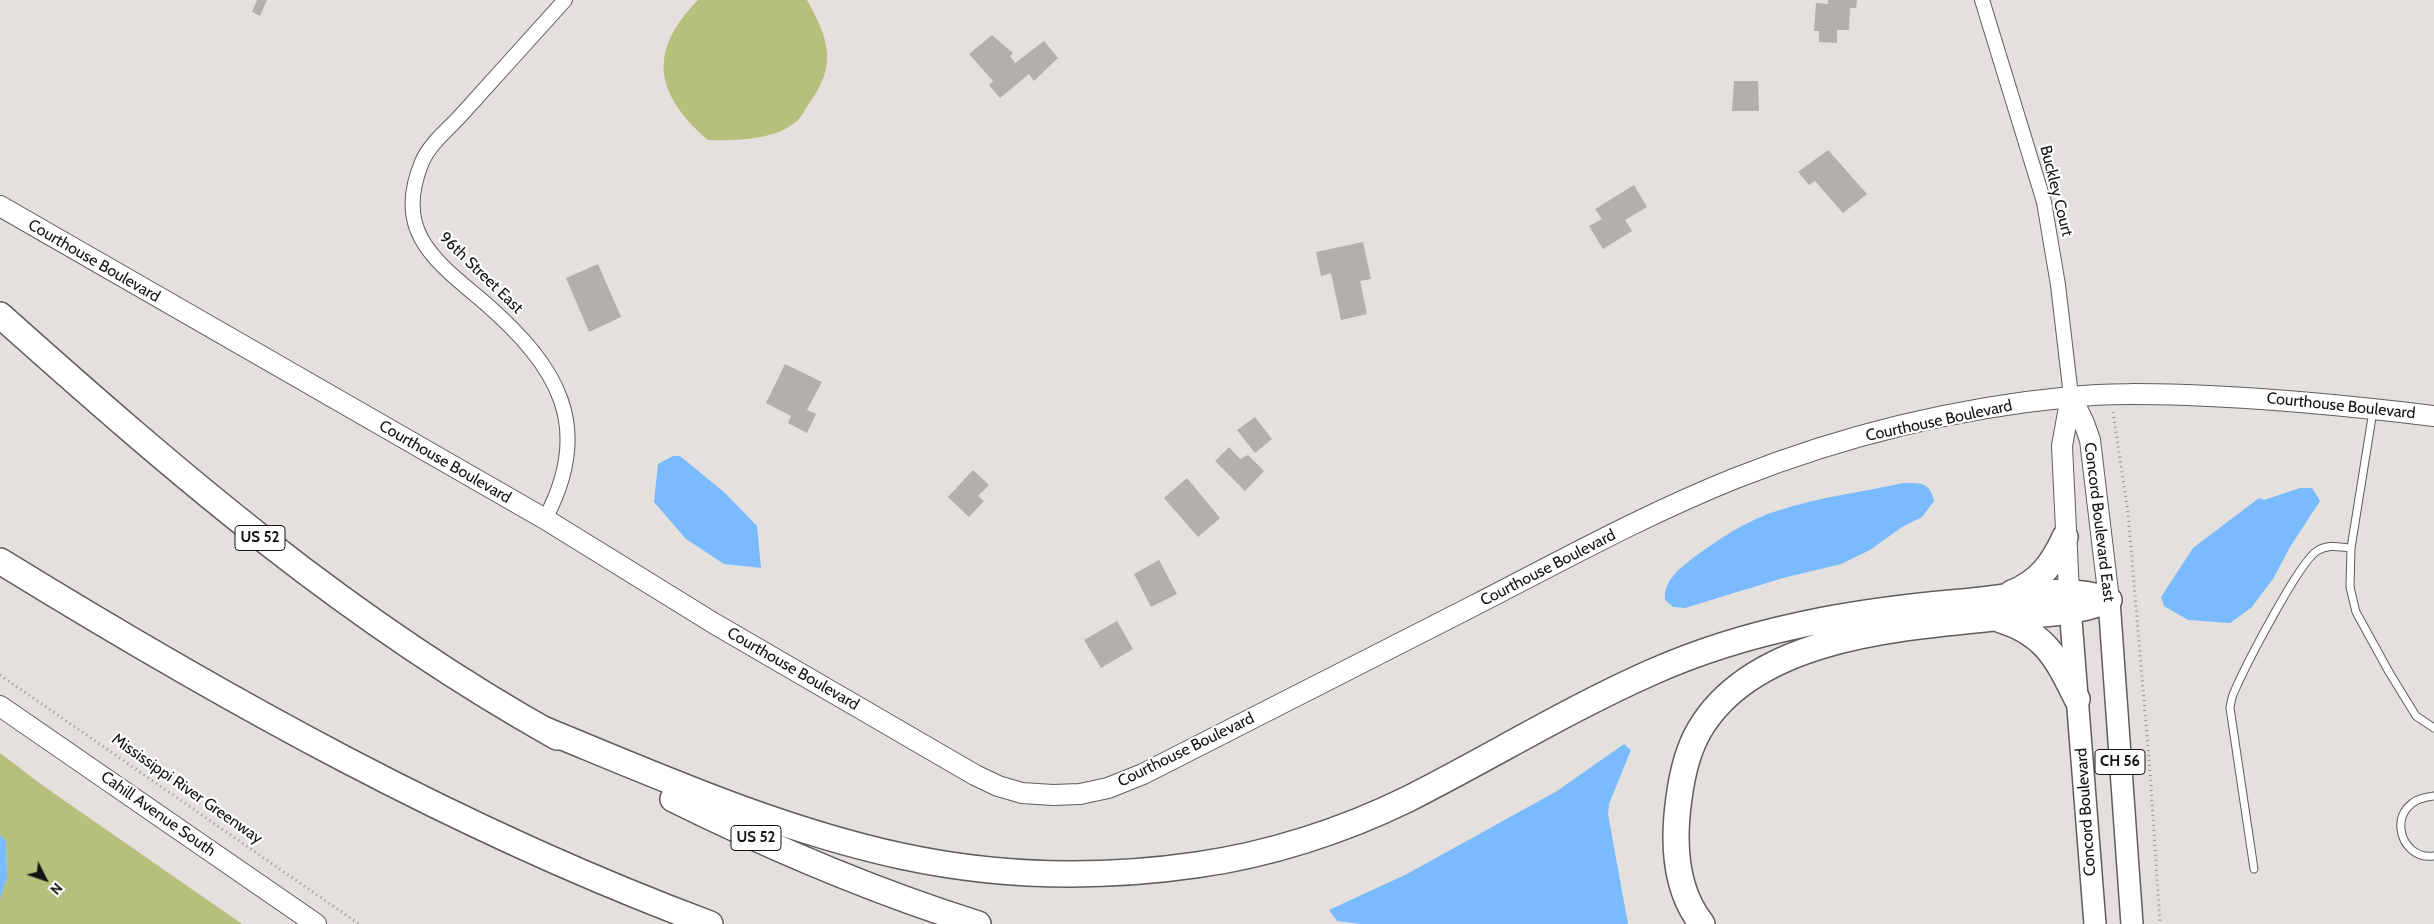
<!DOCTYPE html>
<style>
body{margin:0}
#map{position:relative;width:2434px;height:924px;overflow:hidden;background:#e4e0dd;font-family:Cabin,sans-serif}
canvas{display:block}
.north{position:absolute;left:20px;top:854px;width:50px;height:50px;-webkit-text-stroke:4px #fff;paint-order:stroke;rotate:131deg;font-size:14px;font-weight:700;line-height:20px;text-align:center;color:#141312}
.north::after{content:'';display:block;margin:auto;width:18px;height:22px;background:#141312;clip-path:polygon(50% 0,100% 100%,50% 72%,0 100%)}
</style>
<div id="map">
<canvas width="2434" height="924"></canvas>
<div class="north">N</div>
</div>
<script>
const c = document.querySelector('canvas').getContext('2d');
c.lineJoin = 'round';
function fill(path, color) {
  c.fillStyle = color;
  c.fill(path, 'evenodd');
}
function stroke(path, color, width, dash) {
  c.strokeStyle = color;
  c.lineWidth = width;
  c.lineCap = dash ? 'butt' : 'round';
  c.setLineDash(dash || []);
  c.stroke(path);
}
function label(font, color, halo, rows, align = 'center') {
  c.font = font + ' Cabin,sans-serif';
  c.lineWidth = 4.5;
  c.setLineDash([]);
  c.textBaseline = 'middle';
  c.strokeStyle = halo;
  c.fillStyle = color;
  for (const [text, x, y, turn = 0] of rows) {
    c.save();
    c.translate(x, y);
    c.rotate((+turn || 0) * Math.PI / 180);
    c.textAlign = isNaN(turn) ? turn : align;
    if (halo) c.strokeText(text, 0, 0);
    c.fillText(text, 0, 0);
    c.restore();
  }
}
const green = new Path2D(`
 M 698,0 L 807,0 C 828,38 838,64 810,102 C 806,108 802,116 797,121 C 776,140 735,141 708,140 C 655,94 647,52 698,0 Z
 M 0,753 L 42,785 L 242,924 L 0,924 L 0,899 L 7,877 L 6,841 L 0,835 Z`);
const water = new Path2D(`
 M 673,456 L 680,456 L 725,493 L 757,526 L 761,568 L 724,564 L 686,539 L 654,502 L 658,464 Z
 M 1903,483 C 1921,483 1930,482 1934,501 L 1922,517 L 1902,527 L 1870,550 L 1841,564 L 1783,578 L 1685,608 L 1673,607 L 1665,600 C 1664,580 1679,569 1693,558 C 1719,539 1748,519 1780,510 C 1820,497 1863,492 1903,483 Z
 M 2300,488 L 2312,488 L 2320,501 L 2290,547 L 2273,579 L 2251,608 L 2230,623 L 2188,620 L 2164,606 L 2161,597 L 2193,548 L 2259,498 L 2264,500 Z
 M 1624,744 L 1631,750 L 1609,804 L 1608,814 L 1628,924 L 1361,924 L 1337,921 L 1329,910 L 1407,874 L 1557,791 Z
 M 0,835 L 6,841 L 7,877 L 0,899 Z`);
const building = new Path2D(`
 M 257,0 L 267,0 L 260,16 L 252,12 Z
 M 1828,0 L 1857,0 L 1856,8 L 1850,8 L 1849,30 L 1837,30 L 1837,43 L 1819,42 L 1819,31 L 1814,31 L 1816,3 L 1828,4 Z
 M 992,35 L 1013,53 L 1010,56 L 1015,63 L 1044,41 L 1058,58 L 1034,81 L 1029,74 L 1000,98 L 989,85 L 993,81 L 969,54 Z
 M 1734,81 L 1758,81 L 1759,111 L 1732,111 Z
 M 1828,150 L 1867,194 L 1843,213 L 1815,181 L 1809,185 L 1798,172 Z
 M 1634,185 L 1647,207 L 1625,220 L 1632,231 L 1603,249 L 1589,226 L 1602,219 L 1595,209 Z
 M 1363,242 L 1371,279 L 1360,281 L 1367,314 L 1341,320 L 1331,273 L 1321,276 L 1316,252 Z
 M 598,264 L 621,317 L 589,332 L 566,278 Z
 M 785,364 L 822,382 L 807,410 L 816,414 L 807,433 L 788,423 L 791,416 L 766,403 Z
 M 1255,417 L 1272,439 L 1255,453 L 1237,430 Z
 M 1229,447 L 1240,459 L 1248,455 L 1264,471 L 1245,491 L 1215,461 Z
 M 973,470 L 989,485 L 978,496 L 984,501 L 969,517 L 948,497 Z
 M 1187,478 L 1220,518 L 1198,537 L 1164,498 Z
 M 1159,560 L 1177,594 L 1151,607 L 1134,574 Z
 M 1117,621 L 1133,649 L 1101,668 L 1084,640 Z`);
const path = new Path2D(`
 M 2113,412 L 2128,513 L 2150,771 L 2160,924
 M 0,675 L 359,924`);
const lane = new Path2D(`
 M 2373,411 L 2351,548 L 2350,587 L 2356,612 L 2389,672 L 2416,716 L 2434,728
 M 2434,796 C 2383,800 2397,861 2434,856
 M 2254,869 L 2230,708 C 2231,702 2232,695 2235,690 C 2246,665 2299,562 2317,551 C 2328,544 2339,547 2351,548`);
const street = new Path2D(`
 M 1982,0 L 2044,202 L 2058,285 L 2071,396
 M 545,519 C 595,426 557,366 485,303 C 463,284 435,264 421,238 C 408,214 412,186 422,162 C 430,143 450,128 463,113 C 497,75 531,38 565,0`);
const secondary = new Path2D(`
 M 0,206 L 545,519 L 715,624 L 975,775 L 998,786 L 1022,793 L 1053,795 L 1080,794 L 1108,788 L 1143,774 C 1254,717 1365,661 1475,605 C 1561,561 1646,514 1736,478 C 1842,436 1956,408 2070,397 C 2108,393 2148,394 2187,395 C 2270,398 2352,406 2434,416
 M 2071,396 L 2084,423 L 2090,440 L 2109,600
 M 2069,592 L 2062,446 L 2071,396
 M 0,706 L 316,924`);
const primary = new Path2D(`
 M 2069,595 L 2095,924
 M 2109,600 L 2132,924`);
const highway = new Path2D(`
 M 0,315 C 178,474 347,620 557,737
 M 0,561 C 226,700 460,831 710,924
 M 2012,593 C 2040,582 2053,563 2065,537
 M 2001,620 C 2046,634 2057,659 2077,699
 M 543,729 C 660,777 777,829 901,856 C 998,877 1098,879 1196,865 C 1268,855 1343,831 1408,799 C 1489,758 1567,710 1650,673 C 1748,629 1855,611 1962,602 C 2010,598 2063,584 2109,600
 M 673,799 C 772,848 873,891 978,924
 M 1702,924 C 1674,889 1673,840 1679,798 C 1682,775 1688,749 1700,729 C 1755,637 1898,628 1994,618 C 2033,614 2072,615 2109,600`);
const shields = [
 [260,538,50],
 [2120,762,50],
 [756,838,50]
];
const shieldNames = [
 ["US 52",260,538],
 ["CH 56",2120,762],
 ["US 52",756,838]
];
const streetNames = [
 ["Buckley Court",2056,191,76],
 ["Courthouse Boulevard",94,261,30],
 ["96th Street East",481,273,44],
 ["Courthouse Boulevard",2341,406,6],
 ["Courthouse Boulevard",1939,421,-12],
 ["Courthouse Boulevard",445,462,30],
 ["Concord Boulevard East",2099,522,83],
 ["Courthouse Boulevard",1548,568,-27],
 ["Courthouse Boulevard",793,669,30],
 ["Courthouse Boulevard",1186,750,-26],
 ["Mississippi River Greenway",187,789,35],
 ["Concord Boulevard",2086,812,-94],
 ["Cahill Avenue South",158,814,35]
];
fill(green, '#b6bf7c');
fill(water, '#7abafe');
fill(building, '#b3afac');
stroke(lane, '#605d5a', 9);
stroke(street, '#605d5a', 16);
stroke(secondary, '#605d5a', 22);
stroke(primary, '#605d5a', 24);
stroke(highway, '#605d5a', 28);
stroke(path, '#959290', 3, [1, 4]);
stroke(lane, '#fff', 7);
stroke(street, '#fff', 14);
stroke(secondary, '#fff', 20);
stroke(primary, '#fff', 21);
stroke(highway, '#fff', 25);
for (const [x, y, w] of shields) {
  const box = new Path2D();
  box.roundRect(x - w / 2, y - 12.5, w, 25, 4);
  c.fillStyle = '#fff';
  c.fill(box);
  stroke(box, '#141312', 1);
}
label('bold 15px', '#141312', null, shieldNames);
label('16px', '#141312', '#fff', streetNames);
</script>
